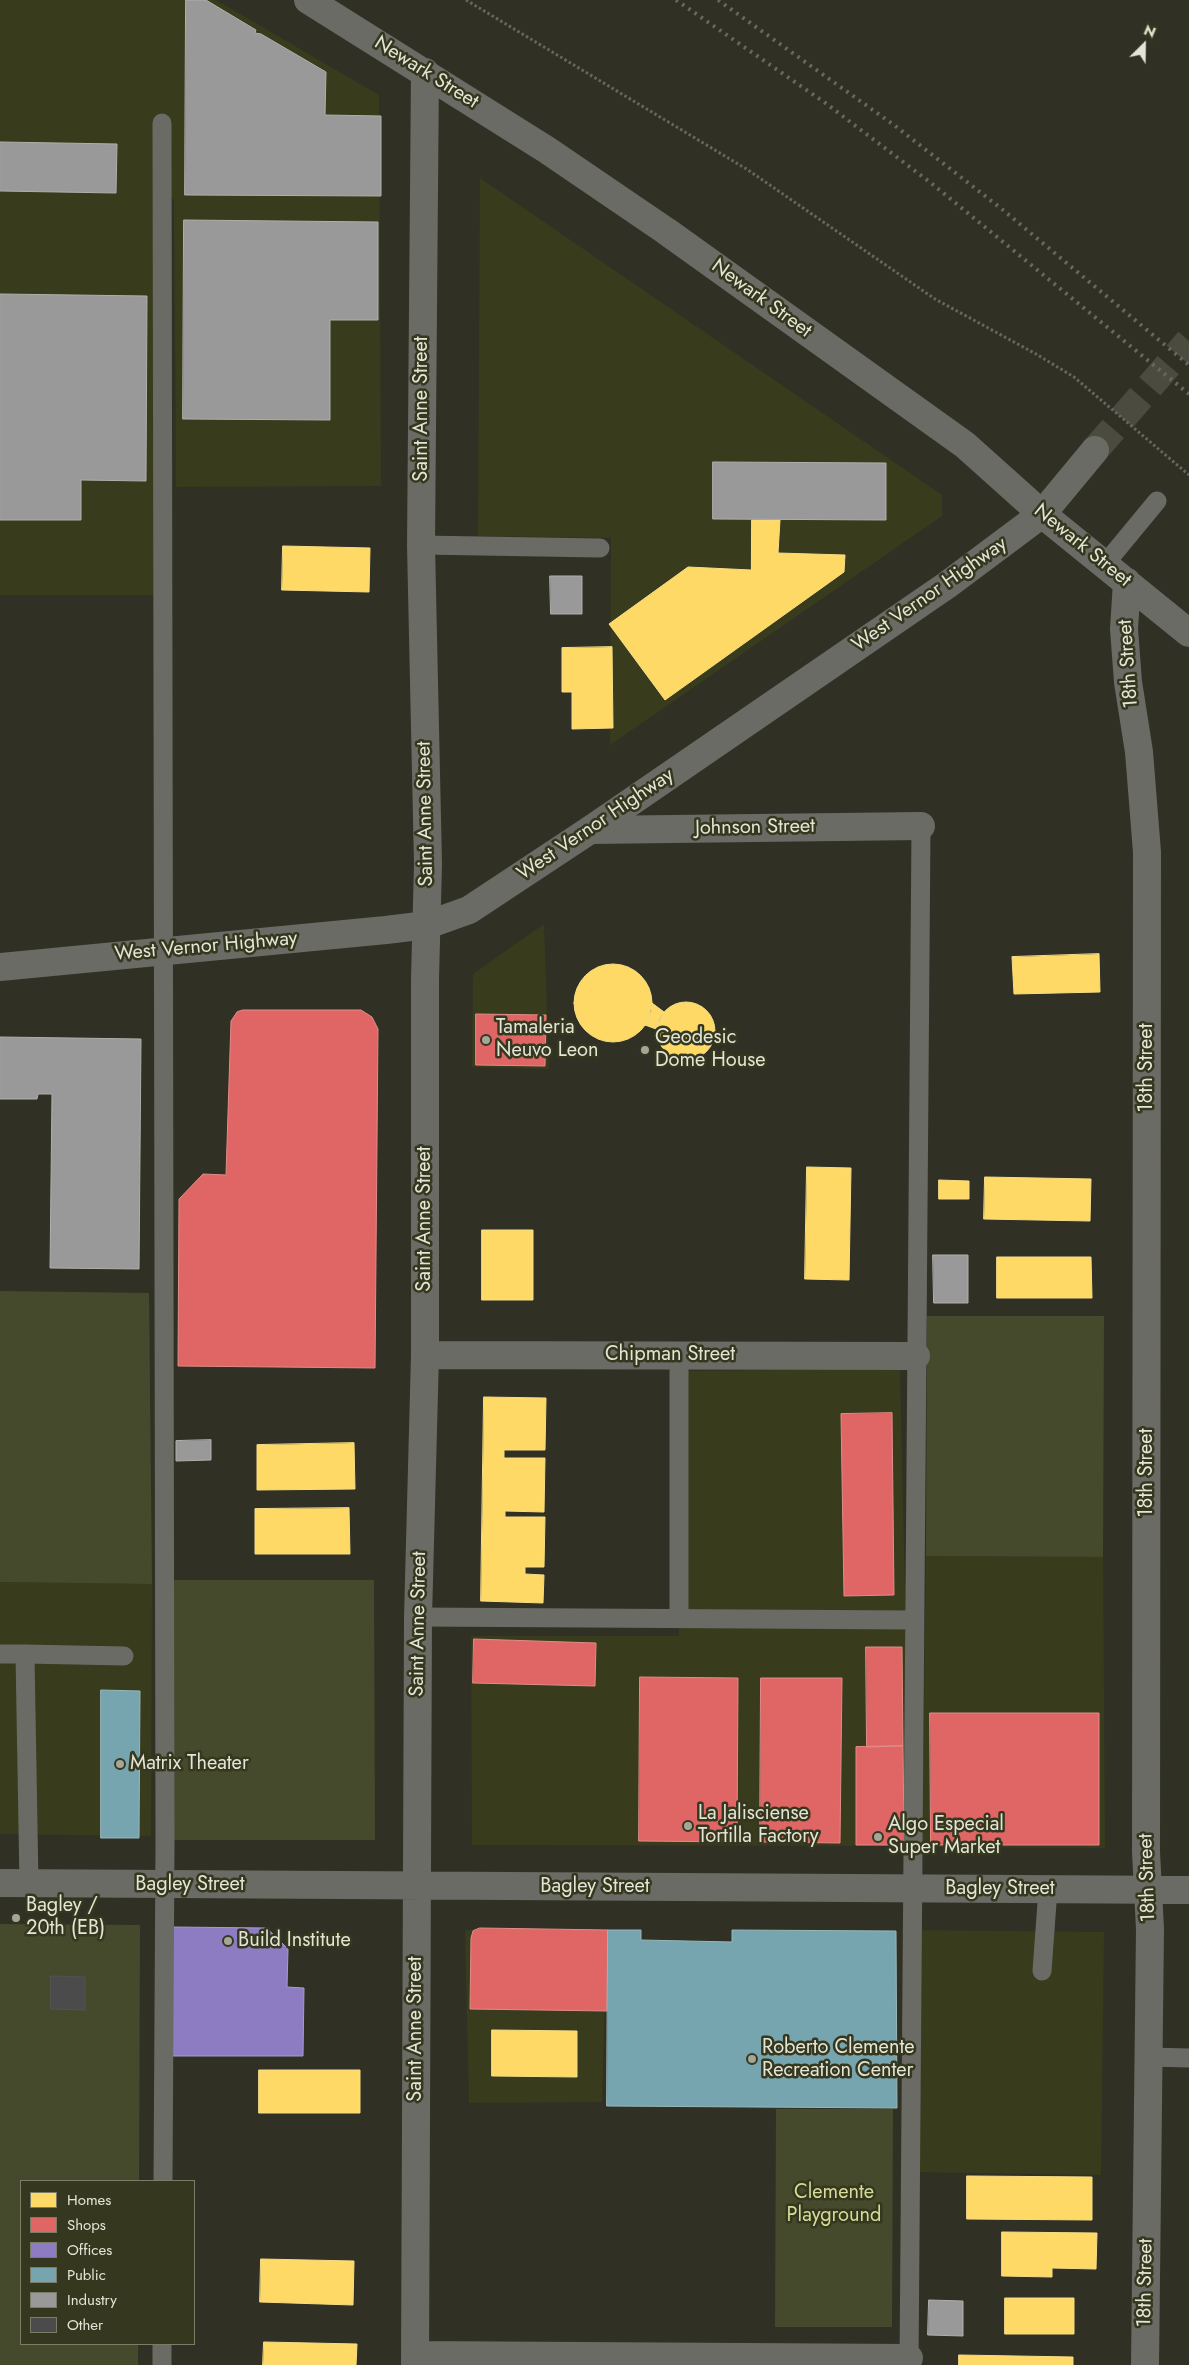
<!DOCTYPE html>
<style>
body{margin:0}
#map{position:relative;width:1189px;height:2365px;overflow:hidden;background:#303124;font-family:Jost,sans-serif}
canvas{display:block}
.legend{position:absolute;left:20px;top:2180px;width:175px;height:165px;box-sizing:border-box;background:#35371e;border:1px solid #7b7d68;margin:0;padding:6px 9px;list-style:none;font-size:15px;color:#e3e5d6}
.legend li{display:flex;align-items:center;gap:10px;height:25px}
.legend b{width:25px;border:1px solid #7b7d68}
.north{position:absolute;left:1119px;top:20px;width:50px;height:50px;-webkit-text-stroke:4px #35371e;paint-order:stroke;rotate:23deg;font-size:14px;font-weight:700;line-height:20px;text-align:center;color:#e3e5d6}
.north::after{content:'';display:block;margin:auto;width:18px;height:22px;background:#e3e5d6;clip-path:polygon(50% 0,100% 100%,50% 72%,0 100%)}
</style>
<div id="map">
<canvas width="1189" height="2365"></canvas>
<ul class="legend">
<li><b style="height:14px;background:#ffd966"></b>Homes</li>
<li><b style="height:14px;background:#e06666"></b>Shops</li>
<li><b style="height:14px;background:#8e7cc3"></b>Offices</li>
<li><b style="height:14px;background:#76a5af"></b>Public</li>
<li><b style="height:14px;background:#999"></b>Industry</li>
<li><b style="height:14px;background:#4b4b4b"></b>Other</li>
</ul>
<div class="north">N</div>
</div>
<script>
const c = document.querySelector('canvas').getContext('2d');
c.lineJoin = 'round';
function fill(path, color) {
  c.fillStyle = color;
  c.fill(path, 'evenodd');
}
function stroke(path, color, width, dash) {
  c.strokeStyle = color;
  c.lineWidth = width;
  c.lineCap = dash ? 'butt' : 'round';
  c.setLineDash(dash || []);
  c.stroke(path);
}
function label(font, color, halo, rows, align = 'center') {
  c.font = font + ' Jost,sans-serif';
  c.lineWidth = 5;
  c.setLineDash([]);
  c.textBaseline = 'middle';
  c.strokeStyle = halo;
  c.fillStyle = color;
  for (const [text, x, y, turn = 0] of rows) {
    c.save();
    c.translate(x, y);
    c.rotate((+turn || 0) * Math.PI / 180);
    c.textAlign = isNaN(turn) ? turn : align;
    if (halo) c.strokeText(text, 0, 0);
    c.fillText(text, 0, 0);
    c.restore();
  }
}
const built = new Path2D(`
 M 0,0 L 216,0 L 379,95 L 381,486 L 176,487 L 174,199 L 156,196 L 154,595 L 0,595 Z
 M 480,178 L 942,495 L 942,516 L 610,745 L 611,538 L 478,536 Z
 M 544,924 L 549,1069 L 472,1067 L 473,974 Z
 M 900,1369 L 906,1637 L 906,1846 L 472,1845 L 471,1636 L 679,1636 L 679,1371 Z
 M 926,1556 L 1103,1557 L 1105,1848 L 922,1847 Z
 M 0,1582 L 152,1584 L 151,1836 L 0,1834 Z
 M 607,1929 L 602,2102 L 469,2103 L 465,1930 Z
 M 911,1930 L 1104,1932 L 1101,2175 L 910,2172 Z`);
const green = new Path2D(`
 M 0,1291 L 149,1293 L 152,1584 L 0,1582 Z
 M 927,1316 L 1104,1316 L 1103,1557 L 926,1556 Z
 M 171,1580 L 374,1580 L 375,1840 L 172,1840 Z
 M 0,1924 L 140,1925 L 139,2181 L 21,2181 L 21,2344 L 138,2344 L 138,2365 L 0,2365 Z
 M 776,2109 L 893,2109 L 892,2327 L 775,2327 Z`);
const homes = new Path2D(`
 M 752,520 L 780,520 L 778,553 L 845,555 L 844,572 L 665,700 L 609,624 L 688,567 L 751,570 Z
 M 283,546 L 370,548 L 369,592 L 282,590 Z
 M 612,647 L 613,728 L 572,729 L 572,692 L 562,692 L 562,648 Z
 M 1099,954 L 1100,992 L 1014,994 L 1012,957 Z
 M574 1003a39 39 0 1 1 78 0a39 39 0 1 1-78 0Z
 M657 1031a29 29 0 1 1 58 0a29 29 0 1 1-58 0Z
 M 652,1003 L 664,1012 L 656,1029 L 645,1025 L 648,1021 Z
 M 807,1167 L 851,1168 L 849,1280 L 805,1279 Z
 M 985,1177 L 1091,1179 L 1090,1221 L 984,1219 Z
 M 939,1180 L 969,1181 L 969,1199 L 939,1199 Z
 M 482,1230 L 533,1230 L 533,1300 L 482,1300 Z
 M 997,1257 L 1091,1257 L 1092,1298 L 997,1298 Z
 M 484,1397 L 546,1398 L 545,1450 L 504,1450 L 504,1458 L 545,1458 L 544,1512 L 505,1511 L 505,1517 L 545,1517 L 544,1567 L 525,1567 L 525,1574 L 544,1575 L 543,1603 L 481,1601 Z
 M 354,1443 L 355,1489 L 257,1490 L 257,1445 Z
 M 349,1508 L 350,1554 L 255,1554 L 255,1509 Z
 M 492,2030 L 577,2031 L 577,2077 L 492,2076 Z
 M 259,2070 L 360,2070 L 360,2113 L 259,2113 Z
 M 967,2176 L 1092,2177 L 1092,2220 L 967,2219 Z
 M 1002,2232 L 1097,2233 L 1096,2269 L 1052,2268 L 1052,2277 L 1002,2276 Z
 M 261,2259 L 354,2261 L 353,2305 L 260,2302 Z
 M 1005,2298 L 1074,2298 L 1074,2334 L 1005,2334 Z
 M 264,2342 L 357,2344 L 356,2365 L 263,2365 Z
 M 959,2355 L 1073,2357 L 1073,2365 L 959,2365 Z`);
const shops = new Path2D(`
 M 243,1010 L 361,1010 L 372,1017 L 378,1029 L 375,1368 L 178,1366 L 179,1199 L 203,1174 L 226,1175 L 231,1021 L 237,1012 Z
 M 476,1014 L 546,1015 L 545,1066 L 476,1065 Z
 M 892,1413 L 894,1595 L 844,1596 L 841,1414 Z
 M 474,1639 L 596,1643 L 595,1686 L 473,1683 Z
 M 866,1647 L 902,1647 L 903,1746 L 867,1747 Z
 M 640,1677 L 738,1678 L 737,1842 L 639,1841 Z
 M 761,1678 L 842,1678 L 840,1843 L 760,1842 Z
 M 930,1713 L 1099,1713 L 1099,1845 L 931,1845 Z
 M 903,1746 L 904,1845 L 856,1845 L 856,1747 Z
 M 480,1928 L 608,1930 L 607,2011 L 470,2009 L 471,1938 L 473,1931 Z`);
const offices = new Path2D(`
 M 171,1927 L 267,1928 L 288,1949 L 287,1987 L 304,1988 L 303,2056 L 172,2056 Z`);
const public = new Path2D(`
 M 101,1690 L 140,1691 L 139,1838 L 101,1838 Z
 M 608,1930 L 641,1930 L 641,1940 L 732,1942 L 732,1930 L 896,1931 L 897,2108 L 607,2106 Z`);
const industry = new Path2D(`
 M 186,0 L 206,0 L 256,30 L 255,33 L 261,34 L 326,72 L 325,115 L 381,116 L 381,196 L 185,195 Z
 M 0,142 L 117,144 L 116,193 L 0,191 Z
 M 184,220 L 378,222 L 378,320 L 330,320 L 330,420 L 183,419 Z
 M 0,294 L 147,296 L 146,481 L 81,480 L 81,520 L 0,520 Z
 M 713,462 L 886,463 L 886,520 L 713,519 Z
 M 550,576 L 582,576 L 582,614 L 551,614 Z
 M 0,1037 L 141,1039 L 139,1269 L 50,1268 L 52,1094 L 38,1094 L 37,1099 L 0,1099 Z
 M 933,1255 L 968,1255 L 968,1303 L 934,1303 Z
 M 211,1440 L 211,1460 L 176,1461 L 176,1441 Z
 M 929,2300 L 963,2301 L 963,2336 L 928,2335 Z`);
const building = new Path2D(`
 M 51,1976 L 85,1977 L 85,2010 L 51,2009 Z`);
const tertiaryTunnel = new Path2D(`
 M 1095,450 L 1189,341`);
const path = new Path2D(`
 M 466,0 L 748,170 L 935,299 L 1036,354 L 1074,377 L 1189,475`);
const service = new Path2D(`
 M 162,123 L 165,1844 L 163,2181
 M 421,545 L 600,548
 M 1105,564 L 1157,501
 M 418,1617 L 914,1620
 M 679,1618 L 679,1355
 M 0,1654 L 25,1654 L 29,1884
 M 25,1654 L 124,1656
 M 1042,1971 L 1048,1889
 M 1148,2057 L 1189,2058
 M 162,2365 L 162,2344
 M 909,2365 L 921,826`);
const minor = new Path2D(`
 M 308,0 L 547,150 L 666,231 L 965,445 L 1042,514 L 1189,633
 M 1127,582 L 1124,629 L 1128,682 L 1139,752 L 1147,852 L 1146,1852 L 1150,1929 L 1145,2365
 M 590,830 L 921,826
 M 425,1355 L 916,1356
 M 0,1883 L 1189,1890
 M 415,2355 L 909,2358
 M 415,2365 L 418,1617 L 425,1355 L 425,979 L 428,864 L 421,545 L 425,72`);
const tertiary = new Path2D(`
 M 0,967 L 386,930 L 427,925 L 469,910 L 590,830 L 947,585 L 1042,514 L 1095,450`);
const rail = new Path2D(`
 M 676,0 L 824,102 L 931,183 L 1189,394
 M 718,0 L 894,125 L 1003,210 L 1189,365`);
const markers = [
 [486,1040,5,"#a4a698"],
 [645,1050,5,"#a4a698"],
 [120,1764,5,"#a4a698"],
 [688,1826,5,"#a4a698"],
 [878,1837,5,"#a4a698"],
 [16,1918,5,"#a4a698"],
 [228,1941,5,"#a4a698"],
 [752,2059,5,"#a4a698"]
];
const streetNames = [
 ["Newark Street",426,73,32],
 ["Newark Street",761,299,36],
 ["Saint Anne Street",422,409,-90],
 ["Newark Street",1082,546,39],
 ["West Vernor Highway",930,595,-35],
 ["18th Street",1129,664,-94],
 ["Saint Anne Street",426,814,-91],
 ["West Vernor Highway",596,825,-34],
 ["Johnson Street",755,828,-1],
 ["West Vernor Highway",206,947,-5],
 ["18th Street",1147,1068,-90],
 ["Saint Anne Street",425,1219,-90],
 ["Chipman Street",670,1355],
 ["18th Street",1147,1473,-90],
 ["Saint Anne Street",419,1624,-89],
 ["18th Street",1148,1878,-92],
 ["Bagley Street",190,1885],
 ["Bagley Street",595,1887],
 ["Bagley Street",1000,1889],
 ["Saint Anne Street",416,2029,-90],
 ["18th Street",1146,2283,-89]
];
const poiNames = [
 ["Tamaleria",496,1028],
 ["Neuvo Leon",496,1051],
 ["Geodesic",655,1038],
 ["Dome House",655,1061],
 ["Matrix Theater",130,1764],
 ["La Jalisciense",698,1814],
 ["Tortilla Factory",698,1837],
 ["Algo Especial",888,1825],
 ["Super Market",888,1848],
 ["Bagley /",26,1906],
 ["20th (EB)",26,1929],
 ["Build Institute",238,1941],
 ["Roberto Clemente",762,2048],
 ["Recreation Center",762,2071]
];
const parkNames = [
 ["Clemente",834,2193],
 ["Playground",834,2216]
];
fill(built, '#393b1d');
fill(green, '#464a2c');
fill(homes, '#ffd966');
stroke(homes, '#f7dd88', 1);
fill(shops, '#e06666');
stroke(shops, '#e18c88', 1);
fill(offices, '#8e7cc3');
stroke(offices, '#a89cc9', 1);
fill(public, '#76a5af');
stroke(public, '#97b8bb', 1);
fill(industry, '#999');
stroke(industry, '#afb0ab', 1);
fill(building, '#4b4b4b');
stroke(building, '#535352', 1);
stroke(tertiaryTunnel, '#4b4c3f', 28, [28, 14]);
stroke(path, '#666760', 3, [2.5, 2.5]);
stroke(service, '#6a6b64', 19);
stroke(minor, '#6a6b64', 28);
stroke(tertiary, '#6a6b64', 28);
stroke(rail, '#676860', 4, [2.5, 5]);
for (const [x, y, r, color] of markers) {
  const dot = new Path2D();
  dot.arc(x, y, r, 0, 2 * Math.PI);
  c.fillStyle = color;
  c.fill(dot);
  stroke(dot, '#35371e', 2);
}
label('20px', '#e3e5d6', '#35371e', streetNames);
label('20px', '#e3e5d6', '#35371e', poiNames, 'left');
label('20px', '#d5dc95', '#35371e', parkNames);
</script>
